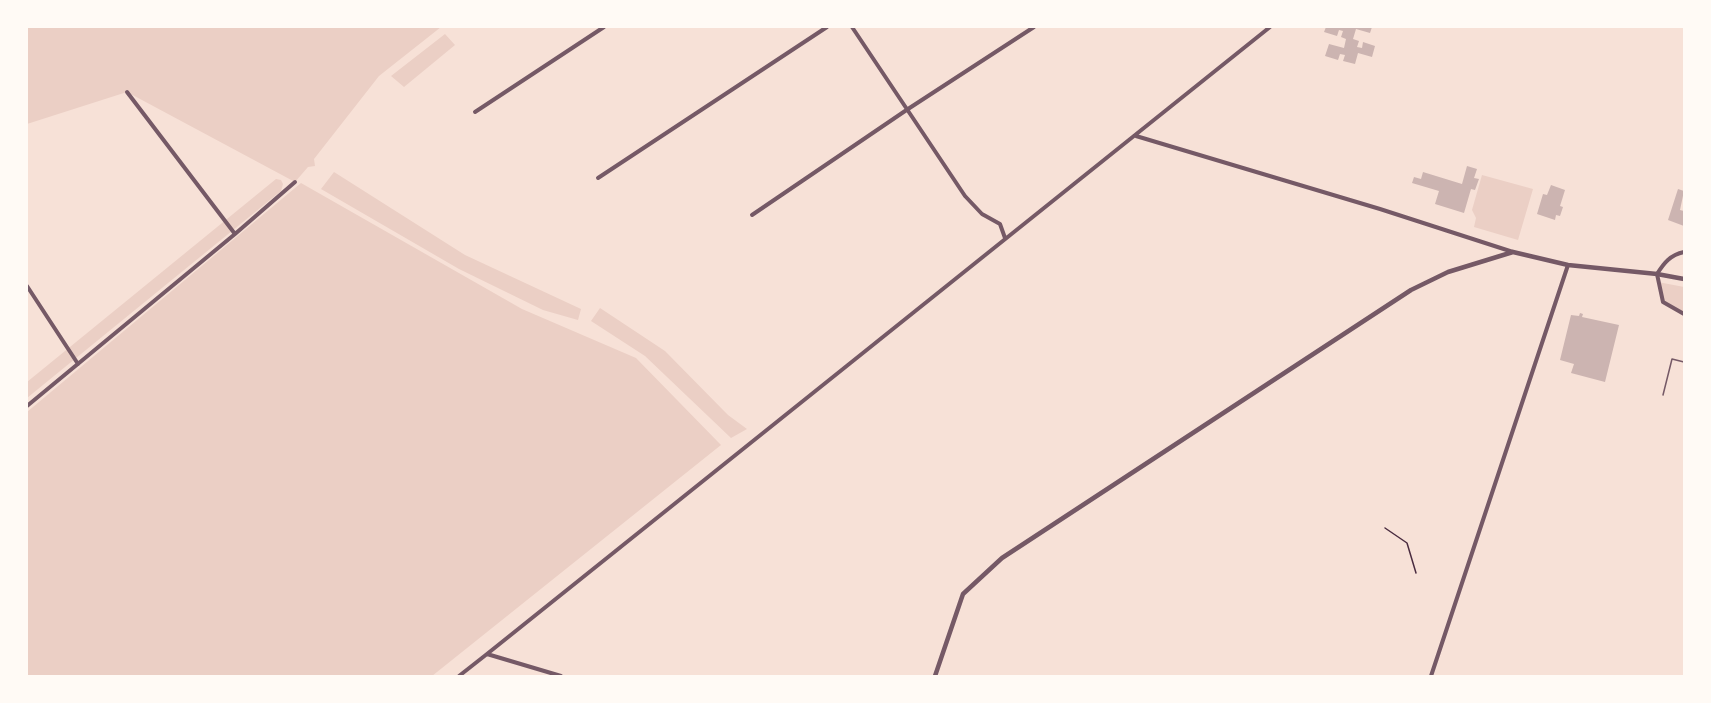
<!DOCTYPE html>
<style>
body{margin:0}
#map{position:relative;width:1711px;height:703px;overflow:hidden;background:#f7e1d7;font-family:Ubuntu,sans-serif}
canvas{display:block}
.frame{position:absolute;inset:0;border:28px solid #fffaf5;pointer-events:none}
</style>
<div id="map">
<canvas width="1711" height="703"></canvas>
<div class="frame"></div>
</div>
<script>
const c = document.querySelector('canvas').getContext('2d');
c.lineJoin = 'round';
function fill(path, color) {
  c.fillStyle = color;
  c.fill(path, 'evenodd');
}
function stroke(path, color, width, dash) {
  c.strokeStyle = color;
  c.lineWidth = width;
  c.lineCap = dash ? 'butt' : 'round';
  c.setLineDash(dash || []);
  c.stroke(path);
}
const green = new Path2D(`
 M 27,27 L 441,27 L 379,76 L 314,159 L 315,166 L 308,167 L 295,182 L 127,92 L 27,124 Z
 M 445,34 L 455,45 L 404,87 L 391,76 Z
 M 334,172 L 465,255 L 581,309 L 578,320 L 543,310 L 459,269 L 321,189 Z
 M 1482,175 L 1533,189 L 1518,240 L 1474,227 L 1476,218 L 1472,210 Z
 M 276,179 L 281,180 L 283,184 L 281,191 L 27,398 L 27,382 Z
 M 301,183 L 522,309 L 636,358 L 721,445 L 432,676 L 27,676 L 27,412 Z
 M 1658,282 L 1684,287 L 1684,314 L 1663,302 Z
 M 600,308 L 665,351 L 728,415 L 747,429 L 731,438 L 645,356 L 591,321 Z`);
const building = new Path2D(`
 M 1326,27 L 1372,27 L 1370,33 L 1356,29 L 1353,39 L 1359,41 L 1357,47 L 1362,48 L 1363,42 L 1375,46 L 1372,57 L 1358,53 L 1355,64 L 1343,61 L 1345,55 L 1340,54 L 1338,60 L 1325,56 L 1329,44 L 1344,48 L 1346,39 L 1341,37 L 1343,31 L 1339,30 L 1337,36 L 1324,32 Z
 M 1467,166 L 1477,169 L 1474,178 L 1479,179 L 1475,190 L 1471,189 L 1464,213 L 1435,204 L 1439,191 L 1412,183 L 1414,177 L 1421,179 L 1423,172 L 1462,184 Z
 M 1551,185 L 1565,190 L 1560,206 L 1563,207 L 1560,216 L 1556,215 L 1555,220 L 1537,214 L 1543,194 L 1547,195 Z
 M 1678,189 L 1684,191 L 1680,210 L 1684,211 L 1684,226 L 1668,220 Z
 M 1580,313 L 1583,314 L 1582,317 L 1619,325 L 1605,382 L 1571,373 L 1574,364 L 1560,360 L 1571,315 L 1579,316 Z`);
const path = new Path2D(`
 M 1385,528 L 1407,543 L 1416,573`);
const service = new Path2D(`
 M 1663,395 L 1672,359 L 1684,362`);
const minor = new Path2D(`
 M 852,27 L 965,196 L 982,214 L 1000,224 L 1005,238
 M 127,92 L 235,234
 M 475,112 L 604,27
 M 1136,136 L 1380,209 L 1513,252
 M 598,178 L 827,27
 M 752,215 L 908,109 L 1034,27
 M 1684,252 C 1670,255 1664,263 1657,274 L 1663,302 L 1684,314
 M 27,286 L 78,364
 M 27,406 L 235,234 L 295,182
 M 459,676 L 487,654
 M 561,676 L 487,654 L 1270,27
 M 1431,676 L 1568,265`);
const tertiary = new Path2D(`
 M 935,676 L 963,594 L 1002,558 L 1411,290 L 1448,272 L 1513,252 L 1568,265 L 1657,274 L 1684,279`);
fill(green, '#ebcfc5');
fill(building, '#ccb4b1');
stroke(path, '#4a2c40', 1.5);
stroke(service, '#755966', 1.5);
stroke(minor, '#755966', 4);
stroke(tertiary, '#755966', 4.5);
</script>
